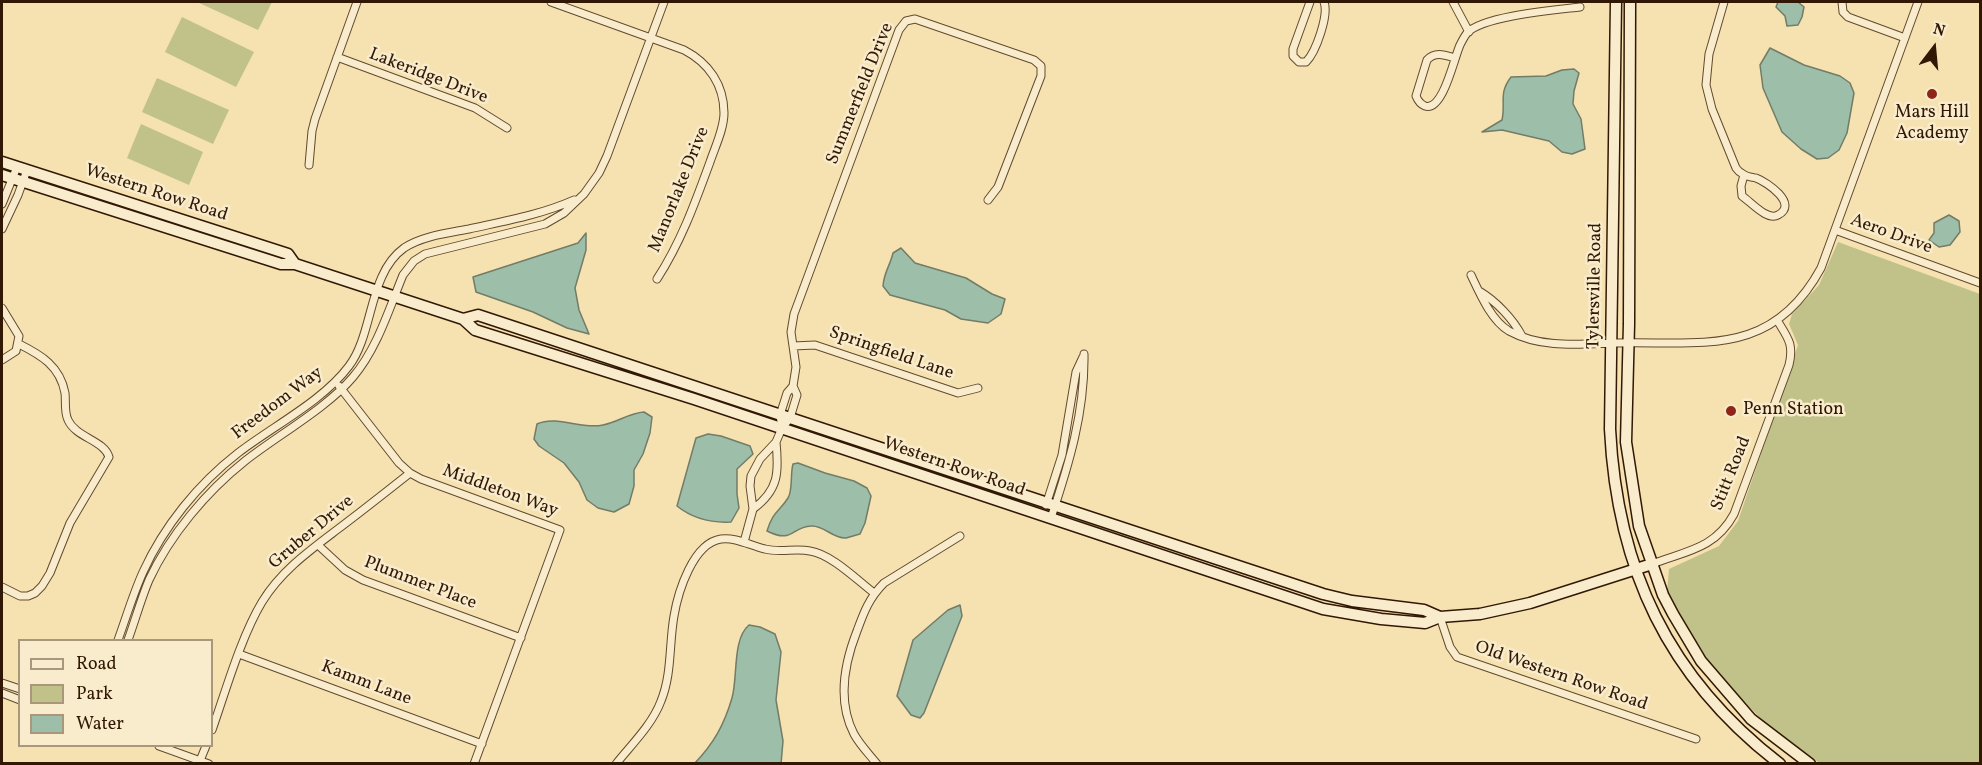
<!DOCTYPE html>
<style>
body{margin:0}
#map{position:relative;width:1982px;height:765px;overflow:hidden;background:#f6e1b1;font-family:Vollkorn,serif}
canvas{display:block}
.frame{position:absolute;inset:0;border:3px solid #311804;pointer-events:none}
.legend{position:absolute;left:18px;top:639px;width:195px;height:108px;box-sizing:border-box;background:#f9eccc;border:2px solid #a9977c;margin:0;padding:8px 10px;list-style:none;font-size:18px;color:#311804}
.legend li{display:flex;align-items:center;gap:12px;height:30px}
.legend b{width:30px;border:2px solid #a9977c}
.north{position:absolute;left:1904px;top:18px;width:60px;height:60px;-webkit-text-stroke:4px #f9eccc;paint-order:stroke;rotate:16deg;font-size:16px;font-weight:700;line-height:24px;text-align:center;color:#311804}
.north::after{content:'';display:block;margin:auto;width:21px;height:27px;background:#311804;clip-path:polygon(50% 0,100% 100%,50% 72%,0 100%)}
</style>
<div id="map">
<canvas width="1982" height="765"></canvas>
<div class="frame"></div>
<ul class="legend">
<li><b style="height:8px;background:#f9eccc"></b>Road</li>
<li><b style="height:16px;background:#c0c289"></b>Park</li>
<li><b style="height:16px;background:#9dbea9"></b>Water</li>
</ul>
<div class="north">N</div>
</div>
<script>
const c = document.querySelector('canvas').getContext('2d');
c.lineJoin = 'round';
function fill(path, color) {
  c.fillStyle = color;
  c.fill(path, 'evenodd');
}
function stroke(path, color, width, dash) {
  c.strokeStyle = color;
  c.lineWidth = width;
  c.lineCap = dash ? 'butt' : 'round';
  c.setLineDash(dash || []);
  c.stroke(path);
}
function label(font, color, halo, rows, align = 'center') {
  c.font = font + ' Vollkorn,serif';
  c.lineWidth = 5;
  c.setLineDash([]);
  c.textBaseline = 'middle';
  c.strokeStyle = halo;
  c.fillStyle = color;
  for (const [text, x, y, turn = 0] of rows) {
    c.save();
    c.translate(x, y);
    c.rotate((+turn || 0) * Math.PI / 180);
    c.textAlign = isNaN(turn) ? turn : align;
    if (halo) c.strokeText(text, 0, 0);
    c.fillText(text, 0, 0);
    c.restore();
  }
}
const green = new Path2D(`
 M 197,2 L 272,2 L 258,30 Z
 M 182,17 L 254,52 L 236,87 L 165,52 Z
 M 157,78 L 229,110 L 213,144 L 142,112 Z
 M 141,124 L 203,152 L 189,185 L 127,158 Z
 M 1838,242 L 1980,294 L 1980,763 L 1818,762 L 1765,723 L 1731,688 L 1704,656 L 1667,592 L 1669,569 L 1719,546 L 1738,521 L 1798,345 L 1789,324 L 1792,314 L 1819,285 Z`);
const water = new Path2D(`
 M 1778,2 L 1798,2 L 1804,7 L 1802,17 L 1798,25 L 1787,26 L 1785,16 L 1776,7 Z
 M 1770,48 L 1804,65 L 1840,76 L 1850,83 L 1854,93 L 1847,133 L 1839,150 L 1828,158 L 1817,159 L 1801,149 L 1782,132 L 1763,88 L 1760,65 Z
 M 1574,69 L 1579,73 L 1574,91 L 1573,104 L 1581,119 L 1585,149 L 1572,154 L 1562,152 L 1549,141 L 1502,130 L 1482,132 L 1502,120 C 1506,102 1498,94 1511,77 L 1546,76 L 1562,70 Z
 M 1949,215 L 1959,221 L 1960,232 L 1950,245 L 1939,247 L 1929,240 L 1934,233 L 1934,223 Z
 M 586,233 L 586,250 L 575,288 L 579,310 L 589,334 L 567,328 L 533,312 L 476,292 L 473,277 L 578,243 Z
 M 901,248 L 915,263 L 966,278 L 992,294 L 1005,299 L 1001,314 L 988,323 L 961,319 L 945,310 L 890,295 L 883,286 C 884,272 890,266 893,253 Z
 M 644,412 L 652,417 L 650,433 L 643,454 L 634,470 L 634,486 L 629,504 L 614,512 L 598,508 L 587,500 L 579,482 L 564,463 L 539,446 L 534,439 L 537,424 C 558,415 581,430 603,425 C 618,422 629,413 644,412 Z
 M 708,434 L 721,436 L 750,446 L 753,454 L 737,469 L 737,494 L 739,508 L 731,522 C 711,523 693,519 677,506 L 696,438 Z
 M 798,463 L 825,473 L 854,481 L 867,488 L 871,496 L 865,523 L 860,534 C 856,535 850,537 846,538 C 833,539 824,525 811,526 C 791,527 793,544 767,531 C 773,511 779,512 788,498 C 793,490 790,475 793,464 Z
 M 960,605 L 962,616 L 924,713 L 920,718 L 911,715 L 897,696 L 913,640 L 948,610 Z
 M 749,625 L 760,627 L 775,634 L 781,652 L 776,700 L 783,741 L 781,764 L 695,763 C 714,743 724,725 732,698 C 738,678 732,639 749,625 Z`);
const street = new Path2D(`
 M 551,2 L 684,50 C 709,63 724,85 724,113 C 724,129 715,147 710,162 C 695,203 681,242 657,279
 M 1310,2 L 1293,49 L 1293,56 L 1299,62 L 1306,62 C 1316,52 1329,15 1324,2
 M 1453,2 L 1469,32
 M 1724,2 L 1709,54 L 1706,85 L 1712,109 L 1736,168 C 1738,171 1739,172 1743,174 C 1747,177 1752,177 1756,178 C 1767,182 1799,204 1778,215 C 1767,221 1751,202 1742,196 L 1741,186 L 1744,175
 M 1842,2 L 1843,12 L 1848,17 L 1905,38
 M 337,57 L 475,108 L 507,128
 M 1455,58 C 1445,55 1435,51 1427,60 L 1416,96 C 1418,101 1420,104 1425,106 C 1443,112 1454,58 1460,45 C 1462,41 1464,37 1467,33 C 1483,16 1555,10 1580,7
 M 309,165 L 312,131 L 315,119 L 357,2
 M 2,204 L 17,167
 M 2,229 L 18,195 L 27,170
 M 1835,230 L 1980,283
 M 1471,275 C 1480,294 1491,320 1509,331 C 1542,349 1581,344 1617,343 C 1703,341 1772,358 1821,268 L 1918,2
 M 1479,291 C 1496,301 1513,319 1522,336
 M 2,308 L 19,336 L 16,351 L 2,360
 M 793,346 L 815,345 L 958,393 L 978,388
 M 339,386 L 399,463 L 410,473 L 421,479 L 560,530 L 474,764
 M 782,428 L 790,418 L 797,395 L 793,386 L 796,367 L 791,332 L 794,314 L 899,30 L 906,21 L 915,19 L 1034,60 L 1041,66 L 1041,76 L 998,187 L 988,200
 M 1046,505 L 1062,455 L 1076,372 L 1083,357
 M 753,509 C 779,490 779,472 776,442
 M 1051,518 C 1069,464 1085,412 1084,354
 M 744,542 L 753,509 L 750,486 L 751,476 L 760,459 L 776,442 L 782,428 L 780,415 L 787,393 L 793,386
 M 318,545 L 345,570 L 363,580 L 521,638
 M 1652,564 C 1686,551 1715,549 1734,514 L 1789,365 C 1794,344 1788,338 1777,320
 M 2,587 L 20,596 L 28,596 L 35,593 L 42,586 L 50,573 L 70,523 L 109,457 C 104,440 76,438 68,420 C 64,412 66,401 65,393 C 60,366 41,355 19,344
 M 1440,617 L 1450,647 L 1457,657 L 1696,739
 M 118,640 C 126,618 133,594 143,572 C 164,526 198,484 238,453 C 273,426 323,401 349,366 C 374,333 368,274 404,248 C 422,236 448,233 469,229 C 505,221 540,215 574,200
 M 128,640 C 135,621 141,599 149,580 C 170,535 206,492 245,461 C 278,435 327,408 353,377 C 377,349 389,309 403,275 L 414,261 L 425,254 L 545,224 L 564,213 L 584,194 L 599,173 L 607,156 L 664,2
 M 239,654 L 482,744
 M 2,683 L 20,689
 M 2,693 L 20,700
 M 212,730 C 226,690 241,637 262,602 C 281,571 309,551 338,529 C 362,511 386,492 410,473
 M 159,746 L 209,764
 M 199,763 L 206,746
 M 616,764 C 631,745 652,725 661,701 C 672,674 669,644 674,616 C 678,592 693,543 721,539 C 736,537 751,546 765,549 C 780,553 795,548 810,551 C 831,554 857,580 874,593
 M 877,764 C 869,754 860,745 854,734 C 837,701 844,664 857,631 C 864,612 869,598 884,583 L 960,536`);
const secondary = new Path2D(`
 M 1616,2 L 1610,429 C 1617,569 1668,678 1780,764
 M 1630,2 L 1629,324 L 1626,442 L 1639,526 L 1663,595 L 1673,614 L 1701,661 L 1751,719 L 1810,764
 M 2,162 L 288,254 L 295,264
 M 2,175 L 281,264 L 295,264 L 463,319 L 475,330 L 694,399 L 1323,609 L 1381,619 L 1425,623 L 1440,617 L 1480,614 L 1530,603 L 1652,564
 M 463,319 L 478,315 L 1323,594 L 1352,601 L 1424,610 L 1440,617`);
const markers = [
 [1932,94,6,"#8f2418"],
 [1731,411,6,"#8f2418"]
];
const streetNames = [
 ["Lakeridge Drive",428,77,21],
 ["Summerfield Drive",861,94,-68],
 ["Manorlake Drive",680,190,-68],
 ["Western Row Road",156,194,18],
 ["Aero Drive",1891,235,20],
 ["Tylersville Road",1596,286,-89],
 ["Springfield Lane",891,354,19],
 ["Freedom Way",278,404,-37],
 ["Western Row Road",954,468,19],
 ["Stitt Road",1732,474,-68],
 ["Middleton Way",500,492,20],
 ["Gruber Drive",312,533,-40],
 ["Plummer Place",420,584,21],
 ["Old Western Row Road",1561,677,19],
 ["Kamm Lane",366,684,21]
];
const poiNames = [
 ["Mars Hill",1932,114],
 ["Academy",1932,135],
 ["Penn Station",1743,411,"left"]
];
fill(green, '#c0c289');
fill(water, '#9dbea9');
stroke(water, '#727c67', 1.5);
stroke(street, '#624a2f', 9);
stroke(secondary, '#311804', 13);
stroke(street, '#f9eccc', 7);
stroke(secondary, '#f9eccc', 10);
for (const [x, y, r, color] of markers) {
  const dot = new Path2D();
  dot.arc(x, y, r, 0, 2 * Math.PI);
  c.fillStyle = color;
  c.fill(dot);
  stroke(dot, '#f9eccc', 2);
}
label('18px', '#311804', '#f9eccc', streetNames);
label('18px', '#311804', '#f9eccc', poiNames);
</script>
